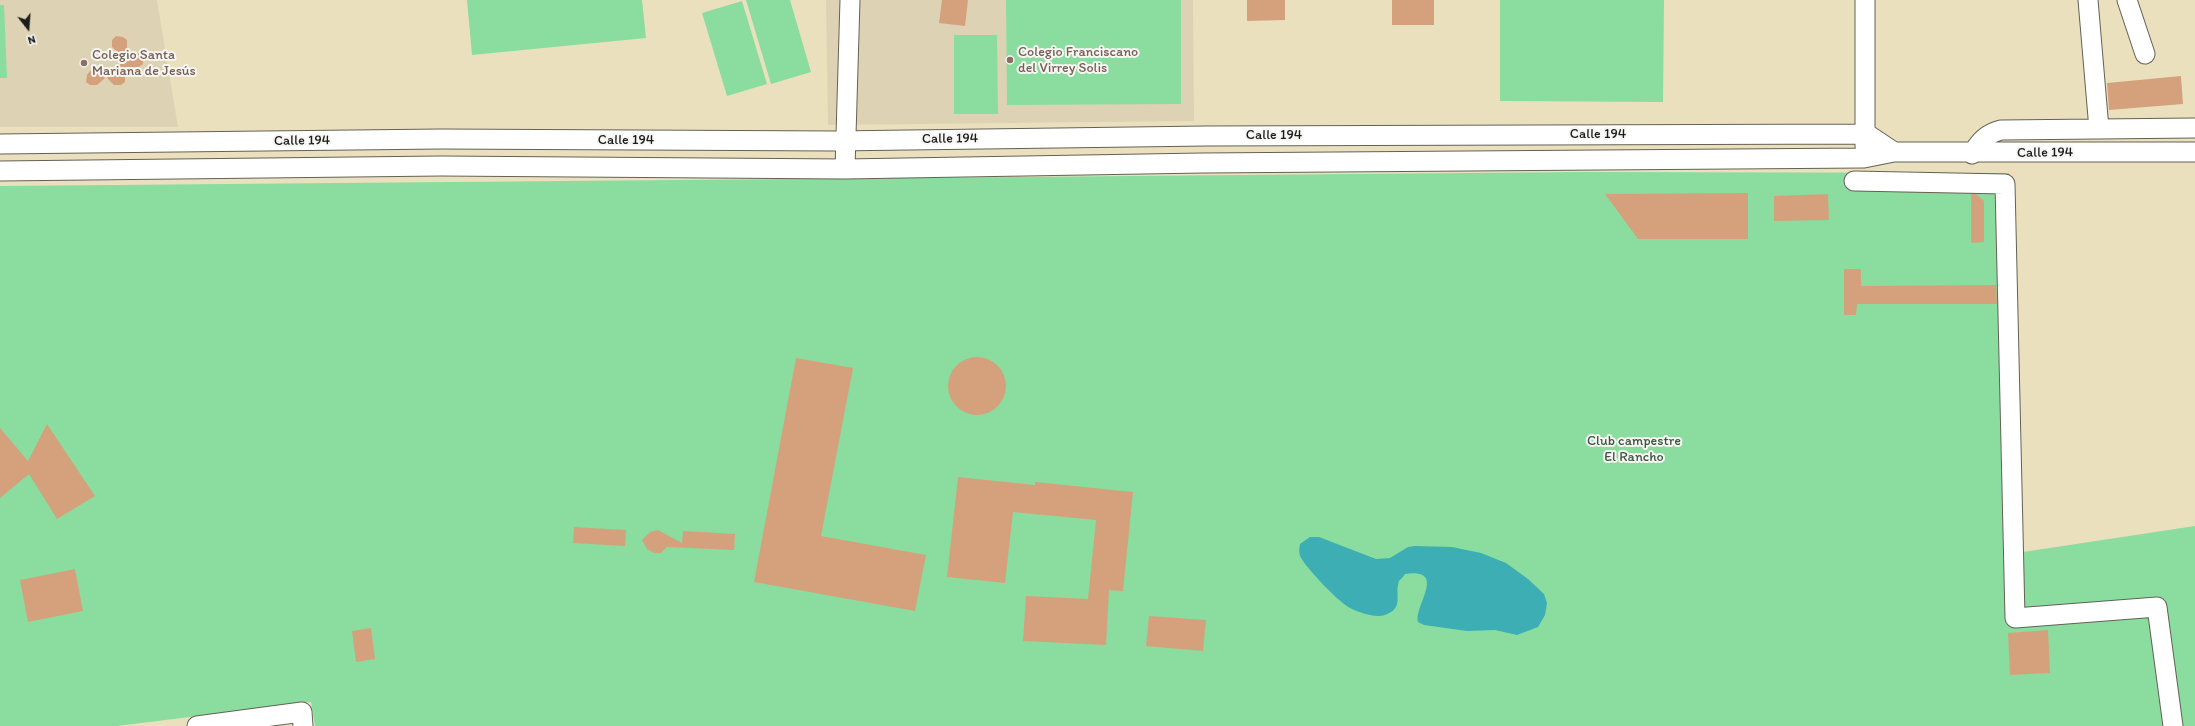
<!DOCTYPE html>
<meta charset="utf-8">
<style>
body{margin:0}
#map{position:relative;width:2195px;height:726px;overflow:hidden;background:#ebe0be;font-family:Itim,sans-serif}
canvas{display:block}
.north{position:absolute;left:8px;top:8px;width:40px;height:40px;-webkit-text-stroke:3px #f6f6f2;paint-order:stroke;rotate:163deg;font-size:11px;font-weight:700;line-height:16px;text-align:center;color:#1c1c1c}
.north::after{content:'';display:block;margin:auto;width:14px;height:18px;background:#1c1c1c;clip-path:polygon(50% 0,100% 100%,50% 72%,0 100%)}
</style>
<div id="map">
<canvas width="2195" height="726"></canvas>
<div class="north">N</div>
</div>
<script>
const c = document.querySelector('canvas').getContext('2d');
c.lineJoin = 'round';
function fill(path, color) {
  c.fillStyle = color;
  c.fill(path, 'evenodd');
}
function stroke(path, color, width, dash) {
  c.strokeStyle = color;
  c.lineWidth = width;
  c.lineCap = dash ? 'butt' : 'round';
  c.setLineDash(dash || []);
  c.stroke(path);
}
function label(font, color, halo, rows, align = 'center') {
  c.font = font + ' Itim,sans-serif';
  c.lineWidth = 4;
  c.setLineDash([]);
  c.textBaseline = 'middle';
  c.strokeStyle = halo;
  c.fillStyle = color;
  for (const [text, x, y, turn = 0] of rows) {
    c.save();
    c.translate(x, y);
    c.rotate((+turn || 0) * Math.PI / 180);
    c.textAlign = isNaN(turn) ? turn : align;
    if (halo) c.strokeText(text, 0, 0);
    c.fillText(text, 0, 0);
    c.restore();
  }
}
const built = new Path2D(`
 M 0,0 L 157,0 L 178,127 L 0,127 Z
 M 826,0 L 1193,0 L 1194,121 L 828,125 Z`);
const green = new Path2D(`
 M 467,0 L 642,0 L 646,38 L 472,55 Z
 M 746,0 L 790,0 L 811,72 L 771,84 Z
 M 1006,0 L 1181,0 L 1181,104 L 1007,105 Z
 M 1500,0 L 1664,0 L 1663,102 L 1500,101 Z
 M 742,1 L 767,84 L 727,96 L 702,13 Z
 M 0,5 L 4,5 L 7,78 L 0,78 Z
 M 954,35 L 997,35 L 998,114 L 954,114 Z
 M 1582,172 L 2009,173 L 2023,552 L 2195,526 L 2195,726 L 315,726 L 311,702 L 117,726 L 0,726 L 0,186 Z`);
const water = new Path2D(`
 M 1310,537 L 1319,537 L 1376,559 L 1390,558 L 1408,547 L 1415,546 L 1452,547 L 1481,553 L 1506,563 L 1528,579 L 1544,594 L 1547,603 L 1545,615 L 1538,627 L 1517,635 L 1495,630 L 1467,631 L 1424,625 L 1418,622 C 1414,606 1448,568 1405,574 C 1404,576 1401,579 1399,581 C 1394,594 1405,608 1385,615 C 1375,618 1361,613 1352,609 C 1341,605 1305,567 1300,556 C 1299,553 1299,548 1300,544 Z`);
const building = new Path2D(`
 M 942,0 L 968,0 L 965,26 L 939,23 Z
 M 1247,0 L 1285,0 L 1285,20 L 1247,21 Z
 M 1392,0 L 1434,0 L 1434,25 L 1392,25 Z
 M 116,36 L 123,37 L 127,40 L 127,53 L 139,53 L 143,57 L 143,64 L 139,67 L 125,67 L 125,82 L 121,85 L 114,85 L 107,78 L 125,59 L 112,47 L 112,40 Z
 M 90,71 L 97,71 L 105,78 L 97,85 L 90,85 L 86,82 L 87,75 Z
 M 2181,76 L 2183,104 L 2109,110 L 2107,83 Z
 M 1748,193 L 1748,239 L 1638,239 L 1605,194 Z
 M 1828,194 L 1829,220 L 1774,221 L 1774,196 Z
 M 1971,194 L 1976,194 L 1984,201 L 1984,242 L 1971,243 Z
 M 1844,269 L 1861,269 L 1861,286 L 1996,285 L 1997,304 L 1857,304 L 1856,315 L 1844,315 Z
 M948 386a29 29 0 1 1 58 0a29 29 0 1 1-58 0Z
 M 796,358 L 853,368 L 821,536 L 926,555 L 915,611 L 754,582 Z
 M 47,424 L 95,496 L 57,519 L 29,474 L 0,498 L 0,428 L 28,461 Z
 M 958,477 L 1035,485 L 1035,482 L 1133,492 L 1123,591 L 1109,590 L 1106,645 L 1023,641 L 1026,596 L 1088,599 L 1096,520 L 1013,512 L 1005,583 L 947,577 Z
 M 574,527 L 626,530 L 625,546 L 573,543 Z
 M 658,530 L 682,543 L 683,531 L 735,534 L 734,550 L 667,547 L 661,553 L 654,553 L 647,549 L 642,540 L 650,532 Z
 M 75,569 L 83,611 L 28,622 L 20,580 Z
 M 1149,616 L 1206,620 L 1203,651 L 1146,646 Z
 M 371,628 L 375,659 L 356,662 L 352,631 Z
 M 2048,630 L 2050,673 L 2010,675 L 2008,633 Z`);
const minor = new Path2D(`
 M 1865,0 L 1865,147
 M 2088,0 L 2099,129
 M 2127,0 L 2145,54
 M 0,144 L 441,139 L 835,141 L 1206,136 L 1867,134 L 1894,152
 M 1972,154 C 1980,141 1986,134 2001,130 L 2195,128
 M 845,169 L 850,0
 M 0,171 L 441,166 L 845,169 L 1203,163 L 1864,158 L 1894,152 L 2195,152
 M 1854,181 L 2005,184 L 2015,618 L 2157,607 L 2173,726
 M 197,726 L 302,712 L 303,726`);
const markers = [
 [1010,60,4,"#8d6e63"],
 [84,63,4,"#8d6e63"]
];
const educationNames = [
 ["Colegio Franciscano",1018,52],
 ["del Virrey Solis",1018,68],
 ["Colegio Santa",92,55],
 ["Mariana de Jesús",92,71]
];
const streetNames = [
 ["Calle 194",1598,134],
 ["Calle 194",1274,135],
 ["Calle 194",950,139,-1],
 ["Calle 194",626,140],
 ["Calle 194",302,141,-1],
 ["Calle 194",2045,153,-1]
];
const parkNames = [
 ["Club campestre",1634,441],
 ["El Rancho",1634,457]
];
fill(built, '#ded2b4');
fill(green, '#8add9f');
fill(water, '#3daeb4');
fill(building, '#d5a17c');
stroke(minor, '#646155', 21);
stroke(minor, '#fff', 19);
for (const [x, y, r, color] of markers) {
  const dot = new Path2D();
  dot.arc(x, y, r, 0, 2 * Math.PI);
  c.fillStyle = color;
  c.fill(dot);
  stroke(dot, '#f6f6f2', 1.5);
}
label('14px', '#785e54', '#f6f6f2', educationNames, 'left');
label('14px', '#1c1c1c', '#f6f6f2', streetNames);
label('14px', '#3d5643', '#f6f6f2', parkNames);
</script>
